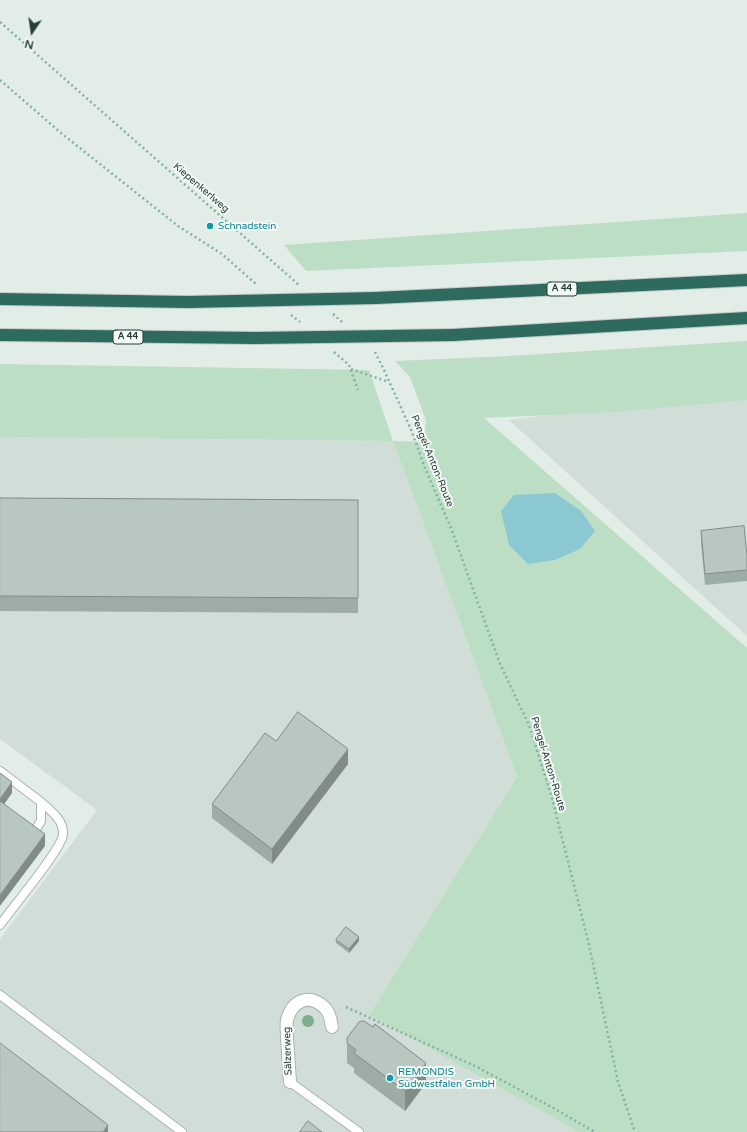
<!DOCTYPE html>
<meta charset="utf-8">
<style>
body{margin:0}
#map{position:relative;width:747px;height:1132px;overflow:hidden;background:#e3ede8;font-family:"Varela Round",sans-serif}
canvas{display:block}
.north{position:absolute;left:12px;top:12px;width:40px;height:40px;-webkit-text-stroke:3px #f4f9f6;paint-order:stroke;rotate:193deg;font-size:11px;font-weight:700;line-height:16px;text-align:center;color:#233f37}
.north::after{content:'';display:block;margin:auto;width:14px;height:18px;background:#233f37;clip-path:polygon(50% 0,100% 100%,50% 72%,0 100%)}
</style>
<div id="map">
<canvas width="747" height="1132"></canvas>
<div class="north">N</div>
</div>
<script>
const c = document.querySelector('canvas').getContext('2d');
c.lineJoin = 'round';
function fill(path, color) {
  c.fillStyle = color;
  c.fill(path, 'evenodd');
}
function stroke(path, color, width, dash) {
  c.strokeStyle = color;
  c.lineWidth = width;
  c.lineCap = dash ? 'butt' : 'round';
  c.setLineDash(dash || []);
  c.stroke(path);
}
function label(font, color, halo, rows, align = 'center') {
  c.font = font + ' "Varela Round",sans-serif';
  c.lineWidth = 4;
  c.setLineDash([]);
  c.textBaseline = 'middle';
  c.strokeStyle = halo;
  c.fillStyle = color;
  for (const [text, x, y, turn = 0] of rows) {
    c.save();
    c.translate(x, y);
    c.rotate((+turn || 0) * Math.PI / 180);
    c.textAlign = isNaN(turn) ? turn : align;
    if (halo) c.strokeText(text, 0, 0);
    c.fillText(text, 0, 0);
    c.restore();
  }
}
const built = new Path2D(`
 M 747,395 L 747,636 L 509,420 L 549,415 Z
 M 0,437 L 393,441 L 517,777 L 369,1015 L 579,1132 L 0,1132 L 0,939 L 97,810 L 0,739 Z`);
const green = new Path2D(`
 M 747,213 L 747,251 L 306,271 L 284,245 Z
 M 747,341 L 747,400 L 616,412 L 484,418 L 747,648 L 747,1132 L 579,1132 L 369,1015 L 517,777 L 393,441 L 0,437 L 0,364 L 369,370 L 393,441 L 424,442 L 426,420 L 410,377 L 395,361 L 509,356 Z`);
const water = new Path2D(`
 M 555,493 L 581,511 L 595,531 L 580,549 L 555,560 L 528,564 L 509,545 L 501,511 L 514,495 Z`);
const path = new Path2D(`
 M 0,22 L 299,285
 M 0,80 L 61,133 L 178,226 L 222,254 L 257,285
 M 333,314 L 342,322
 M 291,315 L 300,322
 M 334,352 L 349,365 L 358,390
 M 375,352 L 384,370 L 412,432 L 425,468 L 451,528 L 500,664 L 529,725 L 552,798 L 589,945 L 618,1082 L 635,1132
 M 351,369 L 389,382
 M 346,1007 L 477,1067 L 557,1110 L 595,1132`);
const lane = new Path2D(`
 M 0,771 L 41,802 L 41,821 L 34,832
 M 0,925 C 11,909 63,848 63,834 C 64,820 50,810 41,802
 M 0,995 L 182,1132
 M 290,1082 L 359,1132`);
const street = new Path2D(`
 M 290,1082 C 289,1067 288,1053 287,1038 C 287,1033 286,1026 287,1020 C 292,1001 308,993 324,1007 C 329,1011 331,1020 332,1027`);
const highway = new Path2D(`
 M 376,298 L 747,280
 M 0,299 L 188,302
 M 0,335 L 256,338
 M 453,335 L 747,318`);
const highwayBridge = new Path2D(`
 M 188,302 L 376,298
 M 256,338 L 453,335`);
const trees = [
 [308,1021]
];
const wall = new Path2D(`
 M 0,498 L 358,500 L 358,613 L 0,611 Z
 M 701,531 L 747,556 L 747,581 L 705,585 L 701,542 Z
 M 276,741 L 348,764 L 272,864 L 212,818 L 212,804 Z
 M 336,940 L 359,941 L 349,953 L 336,943 Z
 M 347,1038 L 426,1083 L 405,1111 L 354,1073 L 354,1068 L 347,1063 Z`);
const shadedWall = new Path2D(`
 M 348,749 L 348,764 L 272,864 L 272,849 Z
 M 12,782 L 12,793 L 0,810 L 0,799 Z
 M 45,834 L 45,846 L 0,906 L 0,895 Z
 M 359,937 L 359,941 L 349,953 L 349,949 Z
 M 426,1063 L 426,1083 L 405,1111 L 405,1091 Z
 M 108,1125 L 108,1132 L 103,1132 Z`);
const building = new Path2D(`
 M 0,498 L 358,500 L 358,598 L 0,596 Z
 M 744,526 L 747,556 L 747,570 L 705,574 L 701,531 Z
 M 298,712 L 348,749 L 272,849 L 212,804 L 265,733 L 276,741 Z
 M 0,773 L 12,782 L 0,799 Z
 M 0,801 L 45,834 L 0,895 Z
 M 346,927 L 359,937 L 349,949 L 336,940 Z
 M 364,1021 L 373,1027 L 375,1024 L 426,1063 L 405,1091 L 354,1053 L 356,1050 L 347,1043 L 347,1038 L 359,1022 Z
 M 0,1043 L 108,1125 L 103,1132 L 0,1132 Z
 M 308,1121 L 322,1132 L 300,1132 Z`);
const markers = [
 [210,226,4,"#0f9aa8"],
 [390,1078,4,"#0f9aa8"]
];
const shields = [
 [562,289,30],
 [128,337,30]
];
const shieldNames = [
 ["A 44",562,289],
 ["A 44",128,337]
];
const streetNames = [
 ["Kiepenkerlweg",201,188,41],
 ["Pengel-Anton-Route",432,461,68],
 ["Pengel-Anton-Route",548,764,73],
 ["Sälzerweg",288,1051,-92]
];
const cultureNames = [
 ["Schnadstein",218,226],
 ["REMONDIS",398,1072],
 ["Südwestfalen GmbH",398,1084]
];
fill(built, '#d1ddd7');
fill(green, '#bcdec5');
fill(water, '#8bc8d2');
stroke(lane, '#a6b5af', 10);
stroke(street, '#a6b5af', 14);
stroke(highway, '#c1c9c7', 14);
stroke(path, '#83b1a2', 2.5, [2, 3]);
stroke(lane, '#fff', 8);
stroke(street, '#fff', 12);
stroke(highway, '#2e6b5e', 12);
stroke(highwayBridge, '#c1c9c7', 14, []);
stroke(highwayBridge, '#2e6b5e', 12);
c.fillStyle = '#7eac90';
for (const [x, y] of trees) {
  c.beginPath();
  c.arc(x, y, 6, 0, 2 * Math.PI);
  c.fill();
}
fill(wall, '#9eaca6');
fill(shadedWall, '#818c87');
fill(building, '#b8c8c1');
stroke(building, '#818c87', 1);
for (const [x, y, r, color] of markers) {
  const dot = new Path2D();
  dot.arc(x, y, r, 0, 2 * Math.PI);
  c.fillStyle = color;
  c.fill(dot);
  stroke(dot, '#f4f9f6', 1.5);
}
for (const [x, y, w] of shields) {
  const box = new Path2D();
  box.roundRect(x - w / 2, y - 7, w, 14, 3);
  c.fillStyle = '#f4f9f6';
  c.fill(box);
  stroke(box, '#233f37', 1);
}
label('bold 9px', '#233f37', null, shieldNames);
label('10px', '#233f37', '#f4f9f6', streetNames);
label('10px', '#0d838f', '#f4f9f6', cultureNames, 'left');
</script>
